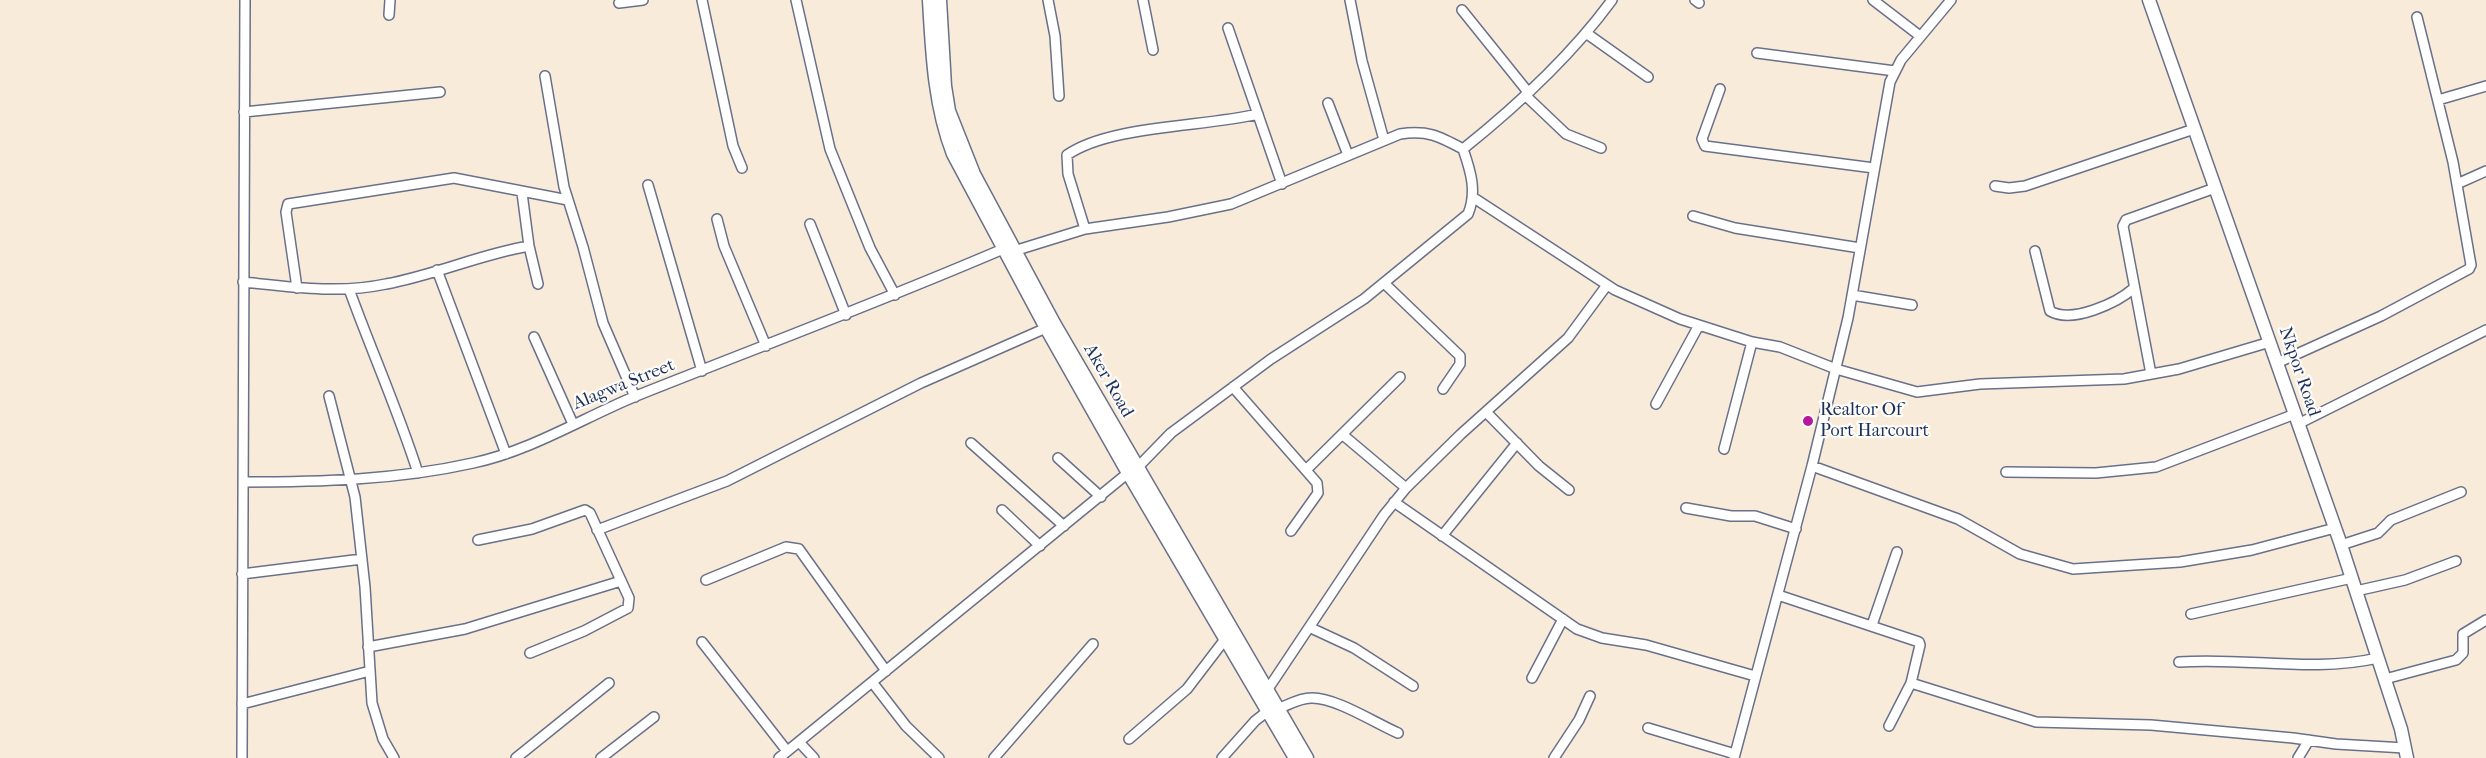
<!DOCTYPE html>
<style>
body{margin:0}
canvas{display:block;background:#f9ebda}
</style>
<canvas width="2486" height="758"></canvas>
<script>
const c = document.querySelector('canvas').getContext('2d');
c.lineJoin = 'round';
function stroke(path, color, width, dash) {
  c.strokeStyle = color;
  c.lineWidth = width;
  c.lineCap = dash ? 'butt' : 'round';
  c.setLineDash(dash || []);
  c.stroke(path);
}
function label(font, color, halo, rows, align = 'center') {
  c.font = font + ' "IM FELL French Canon",serif';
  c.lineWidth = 4.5;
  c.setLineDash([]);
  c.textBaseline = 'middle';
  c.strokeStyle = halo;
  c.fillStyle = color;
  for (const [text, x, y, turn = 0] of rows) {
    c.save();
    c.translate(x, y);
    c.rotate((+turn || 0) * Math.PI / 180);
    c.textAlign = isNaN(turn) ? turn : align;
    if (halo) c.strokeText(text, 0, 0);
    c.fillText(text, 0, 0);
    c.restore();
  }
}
const minor = new Path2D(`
 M 702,0 L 733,146 L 742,168
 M 796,0 L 830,149 L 870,248 L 895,295
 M 1048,0 L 1055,36 L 1059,96
 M 1143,0 L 1153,50
 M 1350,0 L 1362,61 L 1384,140
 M 1695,0 L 1699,3
 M 1873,0 L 1920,36
 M 619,3 L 643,0
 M 1462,10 L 1528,92
 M 389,15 L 390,0
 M 1228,28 L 1282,184
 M 1586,33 L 1648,77
 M 1757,53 L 1895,71
 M 545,76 L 564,187 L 583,247 L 603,323 L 635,397
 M 1720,89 L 1702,139 L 1705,146 L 1874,168
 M 1525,95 L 1566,134 L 1601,148
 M 2438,100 L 2486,86
 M 1328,103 L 1348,155
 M 244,112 L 440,92
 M 1463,149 C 1518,105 1571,56 1612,0
 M 2457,184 L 2486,171
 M 648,185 L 702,371
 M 1995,186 L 2009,188 L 2025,186 L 2194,129
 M 522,193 L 529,246 L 538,284
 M 1474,198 L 1615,290 L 1680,319 L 1752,342 L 1780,347 L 1836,369 L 1917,392 L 1980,384 L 2124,379 L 2179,369 L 2270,342
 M 1693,216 L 1735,228 L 1860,248
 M 717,219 L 724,246 L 766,346
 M 810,224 L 846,315
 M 1085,229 L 1068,174 L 1067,155 C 1110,125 1204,127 1258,114
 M 1014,251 L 1085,229 L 1168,217 L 1231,204 L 1400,134 C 1428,130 1439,136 1463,149 C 1471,172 1477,192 1468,214 L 1364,299 L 1271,359 L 1171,433 L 1137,468
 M 2035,251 L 2050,311 C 2072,324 2117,303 2134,288
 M 437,270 L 506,454
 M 243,282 C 291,287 339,294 386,284 C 435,275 481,254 529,246
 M 1384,283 L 1460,356 L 1460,364 L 1443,389
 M 297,288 L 286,212 L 288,204 L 454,178 L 568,200
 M 349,289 C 371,350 398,410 418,473
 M 1852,295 L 1912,305
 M 534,337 L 573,424
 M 2277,363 L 2381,316 L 2469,269 L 2471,265 L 2453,162 L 2417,17
 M 2151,374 L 2123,226 L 2126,220 L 2215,188
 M 1233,387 L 1317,483 L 1318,493 L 1291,531
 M 329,396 L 355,497 L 365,587 L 372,703 L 383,739 L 394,758
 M 1656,404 L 1699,325
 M 1486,412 L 1539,466 L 1569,490
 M 2298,424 L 2486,330
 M 1343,435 L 1406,488
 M 971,443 L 1064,526
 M 1724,449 L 1752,342
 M 1058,458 L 1101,497
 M 1812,466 L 1958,519 L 2020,554 L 2073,569 L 2180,562 L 2252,550 L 2335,528
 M 1306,470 L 1400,377
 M 2006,472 L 2096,473 L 2156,467 L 2295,414
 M 243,482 C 320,482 397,480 473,463 C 530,451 583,418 636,396 C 759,347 882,301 1003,249
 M 1394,502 L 1577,629 L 1602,638 L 1646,645 L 1755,676
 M 1686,508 L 1731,516 L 1755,516 L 1796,529
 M 1002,510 L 1040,546
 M 597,530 L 727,481 L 921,383 L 1046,328
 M 1442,536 L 1517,443
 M 478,540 L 532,529 L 585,510 L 590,513 L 629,598 L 628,608 L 584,631 L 530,653
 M 2341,545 L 2378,533 L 2391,520 L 2461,492
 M 242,574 L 362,559
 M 706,580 L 786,547 L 799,549 L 886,671
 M 2356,591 L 2405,580 L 2456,561
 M 1778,595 L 1919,642 L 1920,645 L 1911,683 L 1889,726
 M 2191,614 L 2352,578
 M 1872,625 L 1897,552
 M 1311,628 L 1354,648 L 1413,686
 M 702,642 L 787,751
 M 368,647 L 465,629 L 621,581
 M 2179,662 C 2246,657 2312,673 2378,658
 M 1532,678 L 1563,619
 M 2385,679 L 2456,660 L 2463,653 L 2463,634 L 2486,620
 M 872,682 L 906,726 L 939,758
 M 1911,683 L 2036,722 L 2151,725 L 2293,738 L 2336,744 L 2405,748
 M 1268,689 L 1384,515 L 1406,488 L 1461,434 L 1568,338 L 1607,285
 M 242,704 L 370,671
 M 1280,708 C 1290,704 1300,698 1311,698 C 1335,697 1375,723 1398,733
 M 1648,728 L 1735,754
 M 1129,739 L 1187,689 L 1226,638
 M 799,742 L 814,758
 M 242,758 L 245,0
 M 516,758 L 609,683
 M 601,758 L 654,717
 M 779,758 L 1128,473
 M 994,758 L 1093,644
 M 1222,758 L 1255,721 L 1269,710
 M 1554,758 L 1579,720 L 1590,696
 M 1734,758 L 1812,466 L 1848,318 L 1890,82 L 1901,60 L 1951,0
 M 2298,758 L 2309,740`);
const tertiary = new Path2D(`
 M 929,0 C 932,52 934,105 953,154 L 1046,328 L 1128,473 L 1295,758
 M 940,0 L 945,86 L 949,111 L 974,174 L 1054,323 L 1307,758
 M 2149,0 L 2340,542 L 2401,729 L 2407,758`);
const markers = [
 [1808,421,6,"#b5179e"]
];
const streetNames = [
 ["Nkpor Road",2299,372,71],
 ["Aker Road",1108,381,60],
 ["Alagwa Street",624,385,-22]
];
const poiNames = [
 ["Realtor Of",1820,411],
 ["Port Harcourt",1820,432]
];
stroke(minor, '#697189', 12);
stroke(tertiary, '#697189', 15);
stroke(minor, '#fff', 9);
stroke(tertiary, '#fff', 12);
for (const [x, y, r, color] of markers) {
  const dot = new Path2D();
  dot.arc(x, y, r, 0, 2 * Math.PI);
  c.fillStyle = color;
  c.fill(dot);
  stroke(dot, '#fdfcf7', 2);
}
label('18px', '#1b2f5e', '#fdfcf7', streetNames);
label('18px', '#1b2f5e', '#fdfcf7', poiNames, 'left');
</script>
